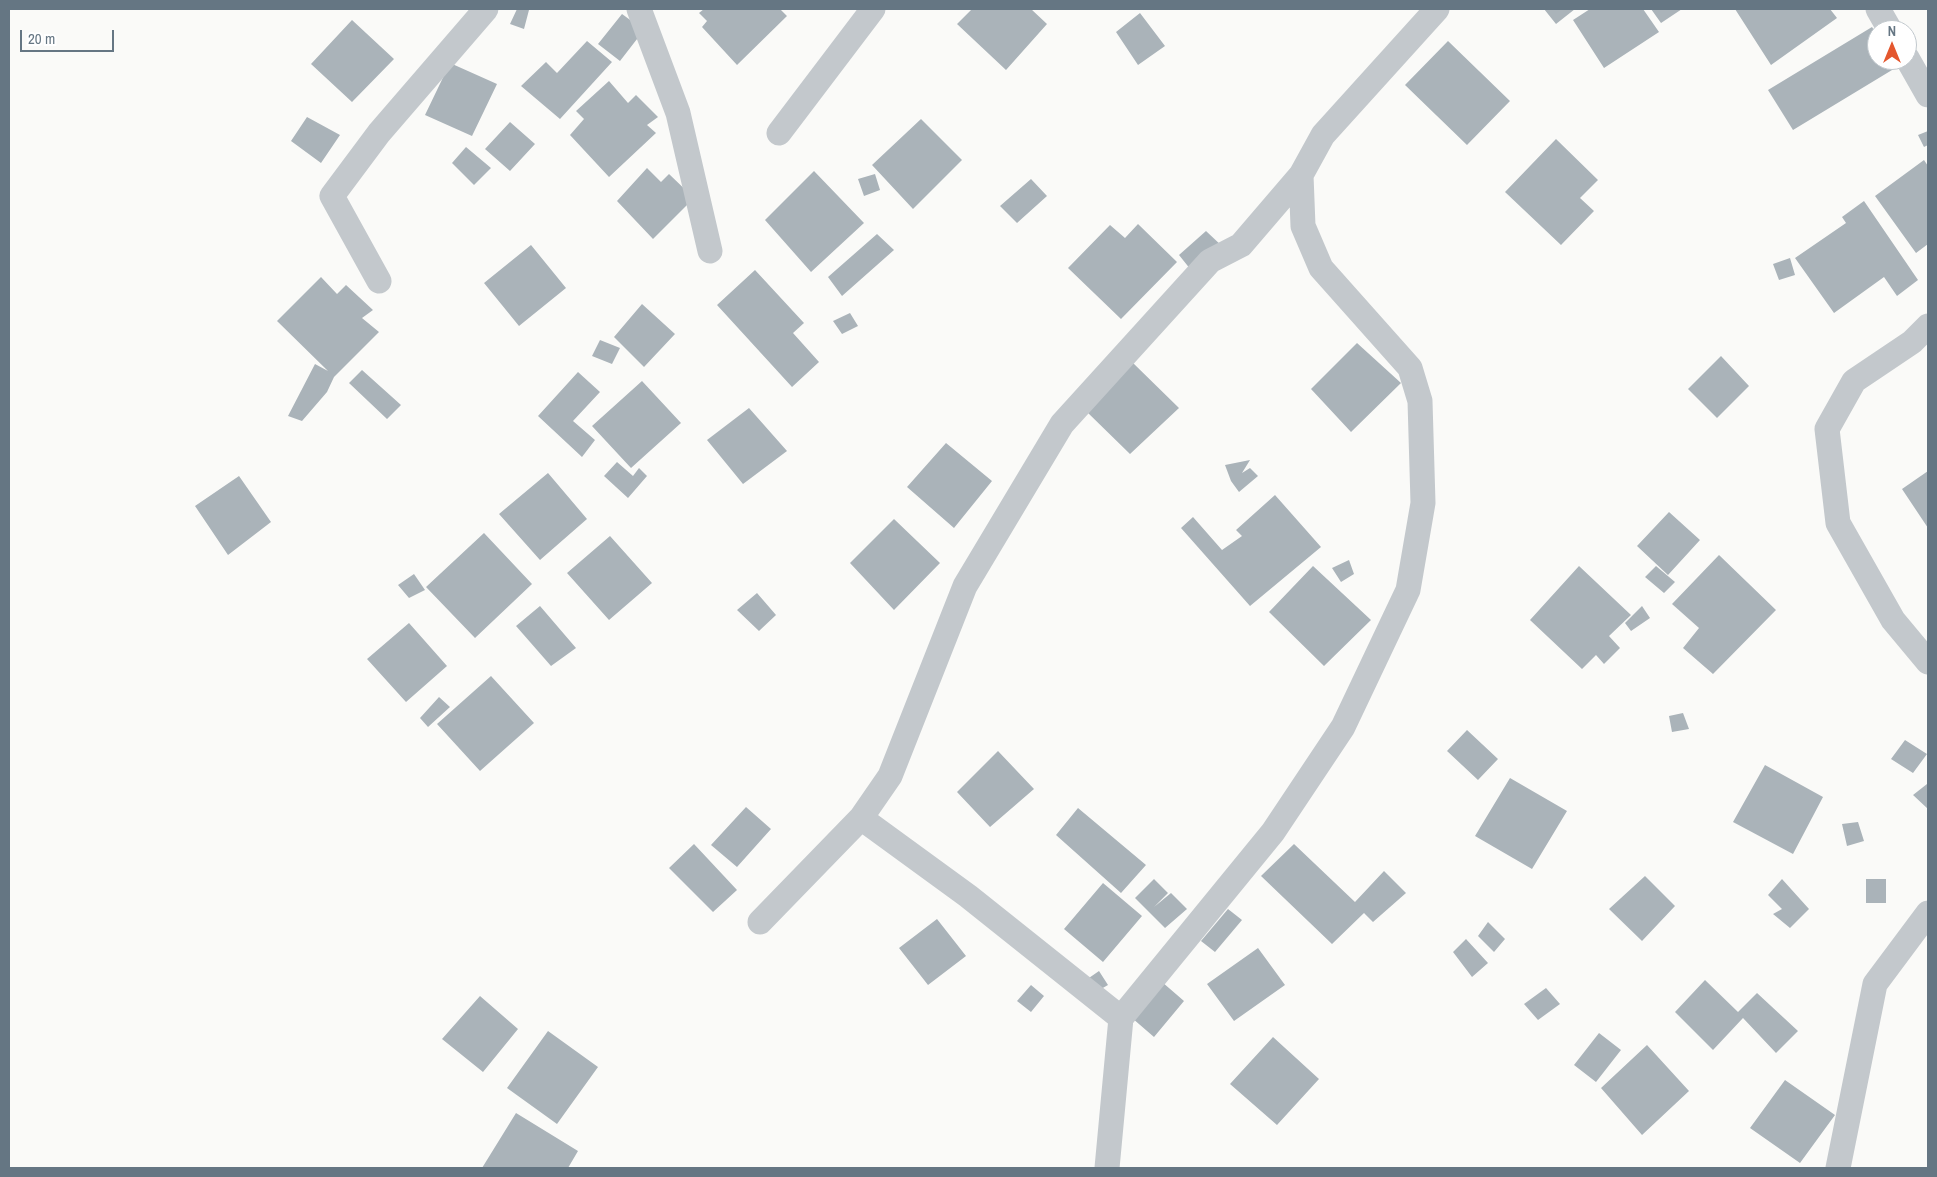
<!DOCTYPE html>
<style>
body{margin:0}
#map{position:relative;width:1937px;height:1177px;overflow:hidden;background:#fafaf8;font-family:"Archivo Narrow",sans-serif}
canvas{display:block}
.frame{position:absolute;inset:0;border:10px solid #657683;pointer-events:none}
.north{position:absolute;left:1867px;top:20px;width:50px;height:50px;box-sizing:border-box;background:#fff;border:1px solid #c1c8cd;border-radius:50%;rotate:0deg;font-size:14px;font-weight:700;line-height:20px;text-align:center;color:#657683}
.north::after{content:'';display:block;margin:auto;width:18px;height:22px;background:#e4572e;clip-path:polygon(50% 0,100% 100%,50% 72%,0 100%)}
.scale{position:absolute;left:20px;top:30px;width:94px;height:22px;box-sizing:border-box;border:2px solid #657683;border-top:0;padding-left:6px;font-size:15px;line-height:18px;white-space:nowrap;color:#657683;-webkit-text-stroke:4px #fff;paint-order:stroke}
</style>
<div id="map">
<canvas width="1937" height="1177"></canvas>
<div class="frame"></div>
<div class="north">N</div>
<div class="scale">20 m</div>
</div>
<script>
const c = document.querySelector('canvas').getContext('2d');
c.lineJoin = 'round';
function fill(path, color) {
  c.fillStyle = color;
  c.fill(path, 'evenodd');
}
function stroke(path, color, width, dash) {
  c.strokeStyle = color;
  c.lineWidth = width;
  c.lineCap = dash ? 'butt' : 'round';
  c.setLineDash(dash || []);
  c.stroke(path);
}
const building = new Path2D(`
 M 517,9 L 529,10 L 524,29 L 510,24 Z
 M 704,9 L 780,9 L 787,16 L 737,65 L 702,27 L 707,21 L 699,13 Z
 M 972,9 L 1031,9 L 1047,24 L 1006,70 L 957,24 Z
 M 1544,9 L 1575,9 L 1556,24 Z
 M 1590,9 L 1643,9 L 1659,32 L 1604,68 L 1573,20 Z
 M 1651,9 L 1682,9 L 1661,23 Z
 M 1735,9 L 1830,9 L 1837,18 L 1771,65 Z
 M 1140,13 L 1165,46 L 1138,65 L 1116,32 Z
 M 622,14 L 644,30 L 620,61 L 598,44 Z
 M 352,20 L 394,59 L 352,102 L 311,64 Z
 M 1872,27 L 1877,35 L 1877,60 L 1893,60 L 1897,67 L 1793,130 L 1768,90 Z
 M 587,41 L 612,62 L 560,119 L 521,86 L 546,62 L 557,73 Z
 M 1448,41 L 1510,101 L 1467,145 L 1405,85 Z
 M 450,63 L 497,84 L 472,136 L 425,115 Z
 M 609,81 L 628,103 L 636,95 L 658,117 L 647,125 L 656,133 L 609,177 L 570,135 L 584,119 L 576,111 Z
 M 307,117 L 340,135 L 321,163 L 291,141 Z
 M 921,119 L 962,160 L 913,209 L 872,165 Z
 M 510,122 L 535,144 L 510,171 L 485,149 Z
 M 1928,131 L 1928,145 L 1924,147 L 1918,135 Z
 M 1556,139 L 1598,180 L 1580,198 L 1594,211 L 1561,245 L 1505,192 Z
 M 466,147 L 491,168 L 474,185 L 452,163 Z
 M 1924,160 L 1928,166 L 1928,244 L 1916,253 L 1875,196 Z
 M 647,168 L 661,182 L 669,174 L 694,198 L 653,239 L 617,201 Z
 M 814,171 L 864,223 L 811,272 L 765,220 Z
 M 875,174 L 880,190 L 864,196 L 858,179 Z
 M 1031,179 L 1047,196 L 1017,223 L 1000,206 Z
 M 1864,201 L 1918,280 L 1897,296 L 1884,277 L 1834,313 L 1795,258 L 1846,223 L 1842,217 Z
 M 1138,224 L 1177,262 L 1121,319 L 1068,268 L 1110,225 L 1125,238 Z
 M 1206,231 L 1223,247 L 1195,275 L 1179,255 Z
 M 877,234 L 894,250 L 842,296 L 828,277 Z
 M 531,245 L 566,288 L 519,326 L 484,283 Z
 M 1790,258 L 1795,275 L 1779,280 L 1773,264 Z
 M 755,270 L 804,323 L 793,333 L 819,362 L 792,387 L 717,305 Z
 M 321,277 L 337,294 L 346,285 L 373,310 L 362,318 L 379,332 L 334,377 L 327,392 L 302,421 L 288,416 L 315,364 L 328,371 L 277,321 Z
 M 642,304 L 675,334 L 644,367 L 614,337 Z
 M 850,313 L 858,326 L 842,334 L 833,321 Z
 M 600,340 L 620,348 L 612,364 L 592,356 Z
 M 1357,343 L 1401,383 L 1351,432 L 1311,389 Z
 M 1721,356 L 1749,386 L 1717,418 L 1688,389 Z
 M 1132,362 L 1179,408 L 1130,454 L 1086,411 Z
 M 362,370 L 401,405 L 387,419 L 349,383 Z
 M 578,372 L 600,392 L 573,421 L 595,440 L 582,457 L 538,416 Z
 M 642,381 L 681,423 L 631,468 L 592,426 Z
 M 749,408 L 787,451 L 743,484 L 707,440 Z
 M 946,443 L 992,481 L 954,528 L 907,487 Z
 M 1250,460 L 1242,473 L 1250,468 L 1258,476 L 1239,492 L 1231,481 L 1225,465 Z
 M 617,462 L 633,476 L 639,468 L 647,476 L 628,498 L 604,476 Z
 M 1928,471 L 1928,528 L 1902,489 Z
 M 548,473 L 587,519 L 540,560 L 499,514 Z
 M 239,476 L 271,522 L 228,555 L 195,506 Z
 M 1275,495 L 1321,547 L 1250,606 L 1181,528 L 1193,517 L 1222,550 L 1242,536 L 1236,530 Z
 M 1669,512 L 1700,540 L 1668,575 L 1637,546 Z
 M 894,519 L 940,563 L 894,610 L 850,563 Z
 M 484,533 L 532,584 L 475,638 L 426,587 Z
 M 610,536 L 652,583 L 609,620 L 567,573 Z
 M 1719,555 L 1776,610 L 1713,674 L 1683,648 L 1699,628 L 1672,604 Z
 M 1349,560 L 1354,574 L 1341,582 L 1332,568 Z
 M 1313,566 L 1371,620 L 1324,666 L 1269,612 Z
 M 1579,566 L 1631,615 L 1609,636 L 1620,648 L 1604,664 L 1596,655 L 1582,669 L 1530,620 Z
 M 1656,566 L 1675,582 L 1664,593 L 1645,577 Z
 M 414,574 L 425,590 L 409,598 L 398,585 Z
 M 757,593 L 776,615 L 759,631 L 737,610 Z
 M 540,606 L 576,648 L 551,666 L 516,626 Z
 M 1642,606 L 1650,618 L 1631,631 L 1625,623 Z
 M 409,623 L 447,666 L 406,702 L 367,659 Z
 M 491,676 L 534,723 L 480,771 L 437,724 Z
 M 439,697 L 450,707 L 428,727 L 420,718 Z
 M 1683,713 L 1689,729 L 1672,732 L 1669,716 Z
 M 1467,730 L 1498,759 L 1478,780 L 1447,751 Z
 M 1905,740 L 1927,754 L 1913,773 L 1891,759 Z
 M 998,751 L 1034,789 L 990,827 L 957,792 Z
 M 1765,765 L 1823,797 L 1793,854 L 1733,822 Z
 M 1510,778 L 1567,811 L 1532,869 L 1475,836 Z
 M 1927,784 L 1928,785 L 1928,809 L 1913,795 Z
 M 746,807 L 771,829 L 737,867 L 711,845 Z
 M 1078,808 L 1146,865 L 1121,893 L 1056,835 Z
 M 1858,822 L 1864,841 L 1847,846 L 1842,824 Z
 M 694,844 L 737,890 L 713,912 L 669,868 Z
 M 1294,844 L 1355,902 L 1384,871 L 1406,893 L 1373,922 L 1364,913 L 1332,944 L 1261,876 Z
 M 1645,876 L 1675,906 L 1642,941 L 1609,909 Z
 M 1154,879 L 1168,893 L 1154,907 L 1171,893 L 1187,909 L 1165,928 L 1135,898 Z
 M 1782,879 L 1809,909 L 1790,928 L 1773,914 L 1782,909 L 1768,895 Z
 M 1866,879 L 1886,879 L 1886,903 L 1866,903 Z
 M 1103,883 L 1142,916 L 1103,962 L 1064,929 Z
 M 1228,909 L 1242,920 L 1215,952 L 1201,941 Z
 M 937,919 L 966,956 L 928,985 L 899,948 Z
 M 1488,922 L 1505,939 L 1494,952 L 1478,936 Z
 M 1466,939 L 1488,963 L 1472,977 L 1453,952 Z
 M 1258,948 L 1285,985 L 1234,1021 L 1207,984 Z
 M 1099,971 L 1108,985 L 1094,993 L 1086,980 Z
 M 1705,980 L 1738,1012 L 1757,993 L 1798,1031 L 1776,1053 L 1743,1018 L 1713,1050 L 1675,1012 Z
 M 1162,982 L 1184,1001 L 1154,1037 L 1132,1018 Z
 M 1031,985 L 1044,996 L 1031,1012 L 1017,1001 Z
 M 1546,988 L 1560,1004 L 1538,1020 L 1524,1004 Z
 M 480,996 L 518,1029 L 483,1072 L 442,1039 Z
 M 548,1031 L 598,1067 L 557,1124 L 507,1088 Z
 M 1599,1033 L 1621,1050 L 1596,1082 L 1574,1065 Z
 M 1273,1037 L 1319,1079 L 1277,1125 L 1230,1084 Z
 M 1647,1045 L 1689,1091 L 1642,1135 L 1601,1088 Z
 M 1785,1080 L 1835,1115 L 1800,1163 L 1750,1128 Z
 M 516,1113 L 578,1151 L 568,1168 L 482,1168 Z`);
const minor = new Path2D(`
 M 639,9 L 678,113 L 710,251
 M 1878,9 L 1890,30
 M 1907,58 L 1928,95
 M 779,133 L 873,9
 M 379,281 L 332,196 L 379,133 L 486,9
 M 1928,326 L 1912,342 L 1854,381 L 1827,429 L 1838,523 L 1893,620 L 1928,662
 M 861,818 L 968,896 L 1121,1018
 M 760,922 L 861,818 L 890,776 L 965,586 L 1062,424 L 1210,261 L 1241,245 L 1301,175
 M 1107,1168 L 1121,1018 L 1273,832 L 1343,727 L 1408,590 L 1423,503 L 1420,401 L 1410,368 L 1321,268 L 1303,226 L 1301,175 L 1323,135 L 1437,9
 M 1838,1168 L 1875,984 L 1928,913`);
fill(building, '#aab3b9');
stroke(minor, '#c3c8cc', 25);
</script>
